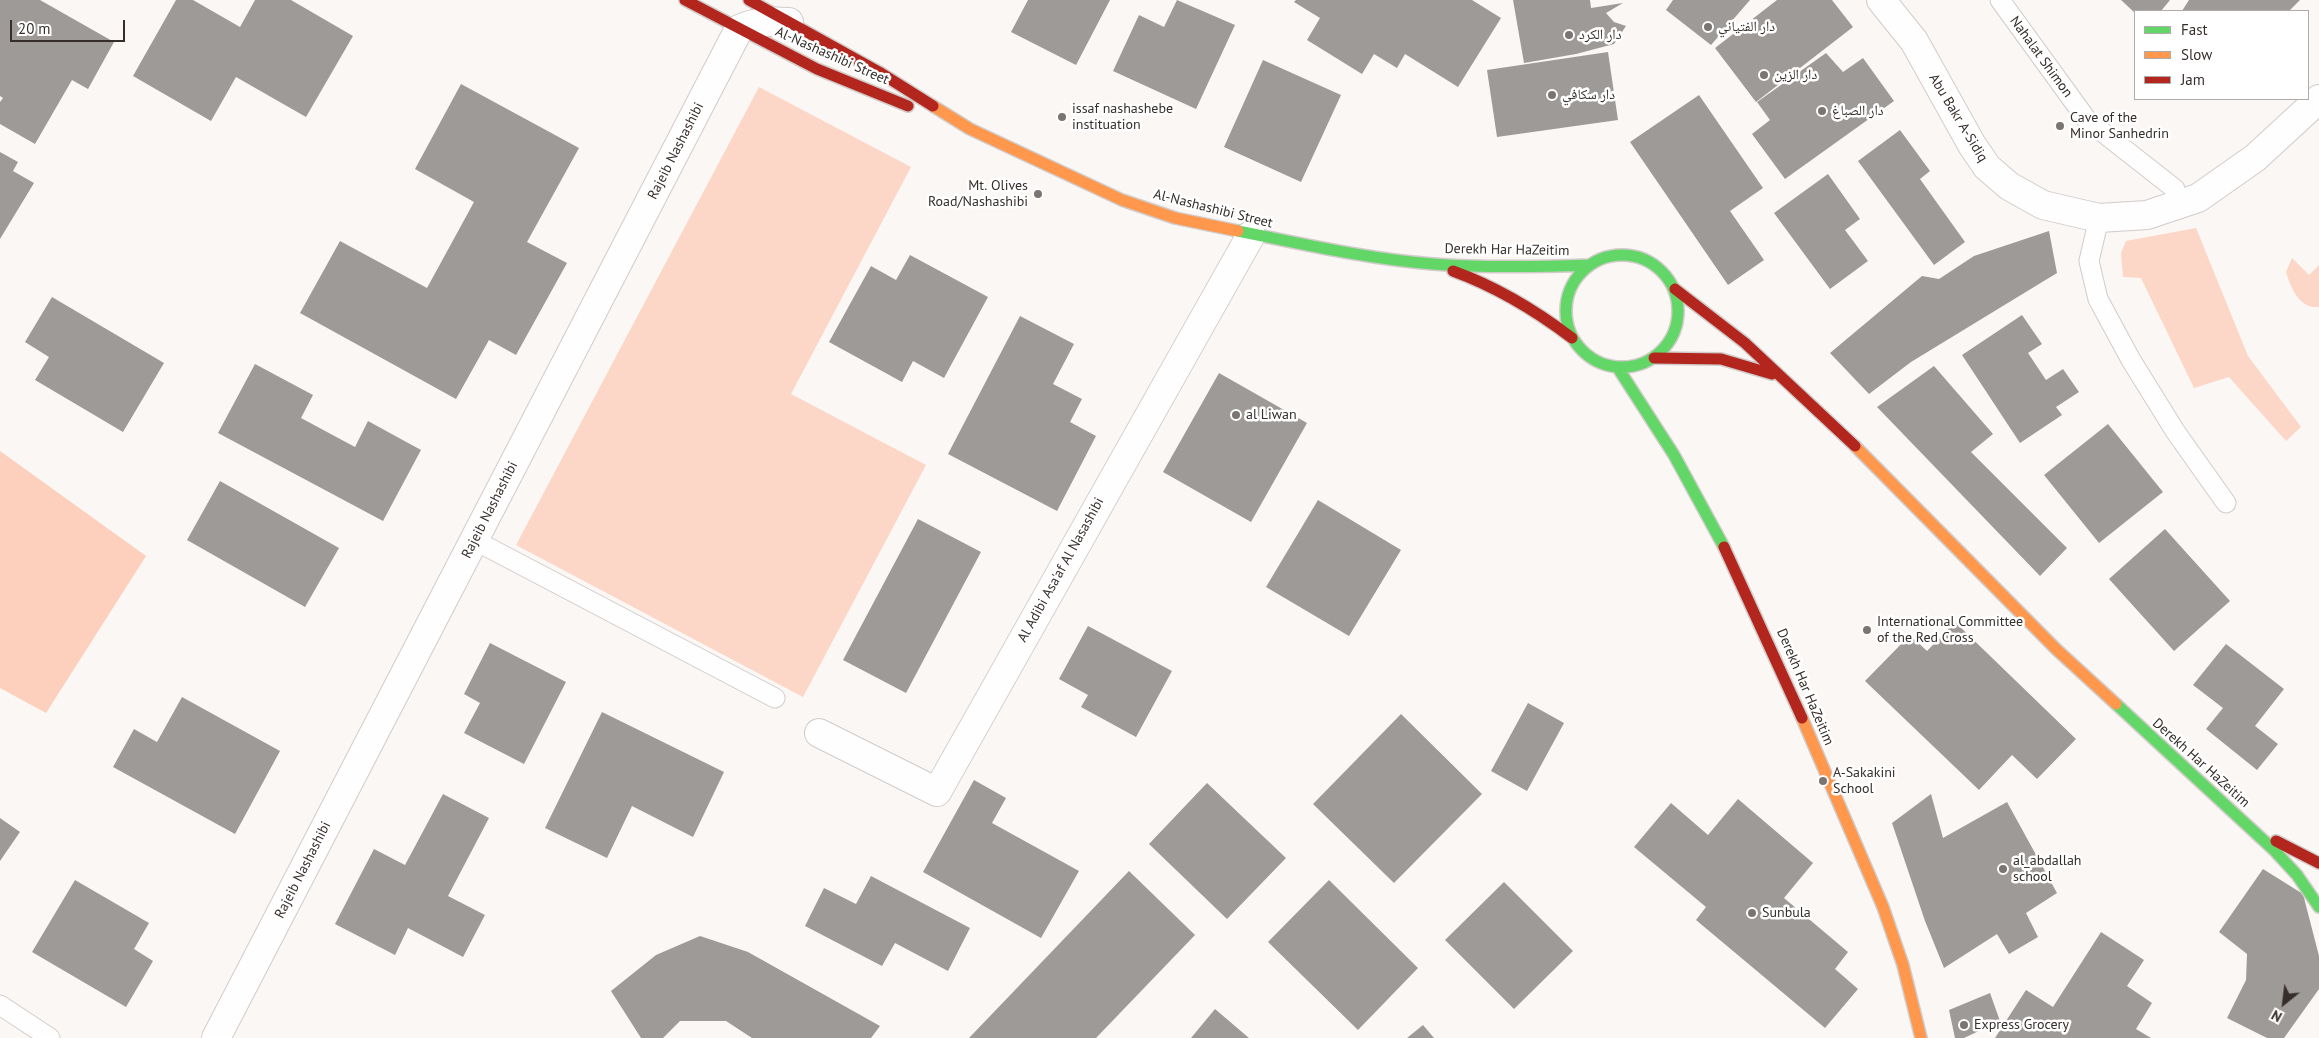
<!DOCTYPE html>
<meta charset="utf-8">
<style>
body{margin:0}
#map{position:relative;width:2319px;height:1038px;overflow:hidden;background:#fbf7f5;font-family:"PT Sans",sans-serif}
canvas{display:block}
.legend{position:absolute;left:2134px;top:10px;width:175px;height:90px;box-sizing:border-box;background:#fff;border:1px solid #aeabaa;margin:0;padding:6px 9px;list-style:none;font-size:15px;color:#352e2b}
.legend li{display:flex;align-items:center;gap:10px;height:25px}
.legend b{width:25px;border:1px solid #aeabaa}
.north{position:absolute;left:2259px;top:978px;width:50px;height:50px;-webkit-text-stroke:4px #fff;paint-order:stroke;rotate:209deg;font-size:14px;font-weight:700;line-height:20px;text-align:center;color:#352e2b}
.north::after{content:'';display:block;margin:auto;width:18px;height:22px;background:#352e2b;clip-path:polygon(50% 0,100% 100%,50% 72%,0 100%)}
.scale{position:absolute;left:10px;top:20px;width:115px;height:22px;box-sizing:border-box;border:2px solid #352e2b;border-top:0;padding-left:6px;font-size:15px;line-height:18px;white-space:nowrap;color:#352e2b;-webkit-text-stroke:4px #fff;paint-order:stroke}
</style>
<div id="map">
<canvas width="2319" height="1038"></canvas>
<ul class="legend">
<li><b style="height:6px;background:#63d668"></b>Fast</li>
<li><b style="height:6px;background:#ff974d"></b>Slow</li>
<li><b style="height:6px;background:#b3261e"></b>Jam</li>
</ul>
<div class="north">N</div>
<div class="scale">20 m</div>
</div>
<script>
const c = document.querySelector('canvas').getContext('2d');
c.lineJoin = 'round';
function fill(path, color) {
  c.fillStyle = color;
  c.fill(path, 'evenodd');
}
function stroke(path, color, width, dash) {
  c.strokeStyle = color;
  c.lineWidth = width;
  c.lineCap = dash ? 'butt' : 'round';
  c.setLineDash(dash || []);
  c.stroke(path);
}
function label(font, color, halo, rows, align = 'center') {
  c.font = font + ' "PT Sans","Noto Naskh Arabic",sans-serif';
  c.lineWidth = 5;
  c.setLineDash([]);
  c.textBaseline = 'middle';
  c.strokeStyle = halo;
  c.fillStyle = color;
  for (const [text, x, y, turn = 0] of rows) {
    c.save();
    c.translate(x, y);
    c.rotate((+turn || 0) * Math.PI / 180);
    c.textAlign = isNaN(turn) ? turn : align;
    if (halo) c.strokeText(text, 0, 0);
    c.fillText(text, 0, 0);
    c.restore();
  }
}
const green = new Path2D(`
 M 759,87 L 911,167 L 791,394 L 926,465 L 803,697 L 516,545 Z
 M 2196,228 L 2248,356 L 2301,427 L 2286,441 L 2229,377 L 2194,388 L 2141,278 L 2123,277 L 2121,253 L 2126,241 Z
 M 2292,258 L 2309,275 L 2319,265 L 2319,307 C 2299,309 2291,288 2286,272 Z`);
const forest = new Path2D(`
 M 0,451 L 146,556 L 46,713 L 0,688 Z`);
const building = new Path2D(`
 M 0,0 L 40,0 L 114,42 L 88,89 L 72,80 L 35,144 L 0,124 L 0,102 L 3,98 L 0,96 Z
 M 176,0 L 193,0 L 240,27 L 255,0 L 291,0 L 353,36 L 306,117 L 236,77 L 211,121 L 133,76 Z
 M 1028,0 L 1110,0 L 1076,65 L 1011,32 Z
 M 1177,0 L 1235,25 L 1196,109 L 1113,71 L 1139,15 L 1164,27 Z
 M 1296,0 L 1472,0 L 1501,18 L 1458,87 L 1405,54 L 1397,68 L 1374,54 L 1362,74 L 1307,40 L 1320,18 L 1294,2 Z
 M 1513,0 L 1590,0 L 1591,8 L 1623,3 L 1606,13 L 1614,22 L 1626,26 L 1614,44 L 1576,54 L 1524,63 Z
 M 1673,0 L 1750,0 L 1711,45 L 1666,10 Z
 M 1777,0 L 1832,0 L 1853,27 L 1756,102 L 1715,48 Z
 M 2121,0 L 2170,0 L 2161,11 L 2135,11 L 2135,13 Z
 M 2189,0 L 2300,0 L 2289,11 L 2182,11 Z
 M 1608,52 L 1618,120 L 1497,137 L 1487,70 Z
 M 1826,53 L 1843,72 L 1863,58 L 1894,101 L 1785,179 L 1752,134 L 1770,120 L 1757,102 Z
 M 1263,60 L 1341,95 L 1301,182 L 1224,147 Z
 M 461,84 L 579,148 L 527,242 L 567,263 L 516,355 L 489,340 L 456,399 L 300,313 L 340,241 L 427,288 L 474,202 L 415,169 Z
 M 1699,95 L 1763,188 L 1730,211 L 1764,260 L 1728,285 L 1630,142 Z
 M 1900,130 L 1930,171 L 1920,179 L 1965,242 L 1934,265 L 1858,161 Z
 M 0,152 L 18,162 L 13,171 L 34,183 L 0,239 Z
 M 1828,174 L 1860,219 L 1845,230 L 1868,261 L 1830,289 L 1774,213 Z
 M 2049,231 L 2057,273 L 1911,362 L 1869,394 L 1830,353 L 1922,276 L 1939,279 L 1974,256 Z
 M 910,255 L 988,297 L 944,378 L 913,361 L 902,382 L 829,342 L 871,266 L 896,280 Z
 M 52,297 L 164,363 L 123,432 L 35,380 L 49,357 L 25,342 Z
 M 2022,315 L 2042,344 L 2028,353 L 2046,380 L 2063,369 L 2079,392 L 2056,407 L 2062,415 L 2020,443 L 1962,355 Z
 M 1020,316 L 1074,344 L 1053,384 L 1082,399 L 1070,422 L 1096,436 L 1057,511 L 948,454 Z
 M 255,364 L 313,395 L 301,418 L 355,447 L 368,421 L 421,450 L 383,521 L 218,433 Z
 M 1934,366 L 1993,434 L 1971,452 L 2067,548 L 2040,576 L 1877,407 Z
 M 1219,373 L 1307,423 L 1251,522 L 1163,472 Z
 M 2108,424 L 2163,492 L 2099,543 L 2044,475 Z
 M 220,481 L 339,548 L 305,607 L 187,540 Z
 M 1318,500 L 1401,550 L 1349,636 L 1266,587 Z
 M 918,519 L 981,552 L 906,693 L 843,660 Z
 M 2165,529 L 2230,601 L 2174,651 L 2109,579 Z
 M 1955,622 L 2076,739 L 2037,779 L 2012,755 L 1979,790 L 1865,681 L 1910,635 L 1927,651 Z
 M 1088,626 L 1172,671 L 1136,737 L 1081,707 L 1088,695 L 1059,679 Z
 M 490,643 L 566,682 L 524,764 L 464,733 L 480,703 L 464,694 Z
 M 2226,644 L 2284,689 L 2255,726 L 2278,744 L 2257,770 L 2206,729 L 2223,708 L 2193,685 Z
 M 182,697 L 280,751 L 235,834 L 113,767 L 134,729 L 157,742 Z
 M 1528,703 L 1564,723 L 1527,791 L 1491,771 Z
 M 602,712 L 724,772 L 693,837 L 632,806 L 607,858 L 545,828 Z
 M 1401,714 L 1482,794 L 1394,883 L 1313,804 Z
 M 974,780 L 1006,798 L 992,823 L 1079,871 L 1041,938 L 923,872 Z
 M 1207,783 L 1286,858 L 1227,919 L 1149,844 Z
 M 443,794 L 489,818 L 448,896 L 485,915 L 463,957 L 408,928 L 395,955 L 335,924 L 374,849 L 405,865 Z
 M 1931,794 L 1943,838 L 2007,802 L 2057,893 L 2026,913 L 2038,937 L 2009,954 L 1997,934 L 1944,968 L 1925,921 L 1892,823 Z
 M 1738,799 L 1813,863 L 1784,898 L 1848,952 L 1835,969 L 1858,989 L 1825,1028 L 1696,920 L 1706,907 L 1634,847 L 1671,803 L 1708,835 Z
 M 0,818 L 20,832 L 0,861 Z
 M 2263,869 L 2303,894 L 2319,956 L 2319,989 L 2284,1038 L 2267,1038 L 2227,1018 L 2246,980 L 2247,954 L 2219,932 Z
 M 1129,871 L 1195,935 L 1096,1038 L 969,1038 Z
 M 871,876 L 970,928 L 948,971 L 895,943 L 882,966 L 805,926 L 824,888 L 856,904 Z
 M 75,880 L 149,923 L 134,949 L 153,961 L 126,1007 L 32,952 Z
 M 1329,880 L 1418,968 L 1358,1030 L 1268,942 Z
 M 1504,882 L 1573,951 L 1514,1009 L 1445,940 Z
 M 2101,932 L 2144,960 L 2127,986 L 2152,1003 L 2136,1029 L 2151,1038 L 1995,1038 L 2026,990 L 2053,1007 Z
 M 700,936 L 748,952 L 880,1026 L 871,1038 L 752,1038 L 726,1021 L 680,1021 L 663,1038 L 641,1038 L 611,991 L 656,955 Z
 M 1990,993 L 2000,1021 L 1964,1038 L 1955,1038 L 1949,1010 Z
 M 1215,1009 L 1249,1038 L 1191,1038 Z
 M 1423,1025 L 1434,1038 L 1407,1038 Z`);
const lane = new Path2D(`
 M 2000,0 L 2087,120 L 2175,189
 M 2099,218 L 2089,261 L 2098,299 L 2131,360 L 2175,431 L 2226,503
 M 474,540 L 775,698
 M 0,1005 L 50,1038`);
const street = new Path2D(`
 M 1881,0 L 1914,41 L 1972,145 L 1987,167 L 2009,186 L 2043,205 L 2099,218 L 2147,215 L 2198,198 L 2255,158 L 2319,99
 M 819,733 L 937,792 L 1251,235
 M 216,1038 L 739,29 C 756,21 771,21 789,22`);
const fast = new Path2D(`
 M 1238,231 C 1303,244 1368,259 1433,264 C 1485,268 1537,267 1589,265
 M1566 311a56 56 0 1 1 112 0a56 56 0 1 1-112 0Z
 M 1618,368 L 1674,455 L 1724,547
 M 2116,704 L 2274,850 L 2297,875 L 2319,907`);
const slow = new Path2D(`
 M 933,106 L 970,129 L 1122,200 L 1175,218 L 1238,231
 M 1855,446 L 2056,649 L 2116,704
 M 1802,718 L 1883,907 L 1903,965 L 1921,1038`);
const jam = new Path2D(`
 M 685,0 L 817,69 L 908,106
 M 749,0 L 879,72 L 933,106
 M 1453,271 C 1497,287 1535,310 1572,338
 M 1675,289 L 1745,343 L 1855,446
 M 1654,358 L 1721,359 L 1772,374
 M 1724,547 L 1802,718
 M 2276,841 L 2319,863`);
const markers = [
 [1708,27,5,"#7a7472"],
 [1569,35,5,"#7a7472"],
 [1764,75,5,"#7a7472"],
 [1552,95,5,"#7a7472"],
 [1822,111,5,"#7a7472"],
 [1062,117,5,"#7a7472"],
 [2060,126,5,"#7a7472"],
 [1038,194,5,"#7a7472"],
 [1236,415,5,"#7a7472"],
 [1867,630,5,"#7a7472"],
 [1823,781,5,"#7a7472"],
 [2003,869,5,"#7a7472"],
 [1752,913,5,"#7a7472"],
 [1964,1025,5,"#7a7472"]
];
const poiNames = [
 ["دار الفتياني",1718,27],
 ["دار الكرد",1579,35],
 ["دار الزين",1774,75],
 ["دار سكافي",1562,95],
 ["issaf nashashebe",1072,109],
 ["instituation",1072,125],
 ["دار الصباغ",1832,111],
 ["Cave of the",2070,118],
 ["Minor Sanhedrin",2070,134],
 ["Mt. Olives",1028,186,"right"],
 ["Road/Nashashibi",1028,202,"right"],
 ["al Liwan",1246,415],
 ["International Committee",1877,622],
 ["of the Red Cross",1877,638],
 ["A-Sakakini",1833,773],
 ["School",1833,789],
 ["al_abdallah",2013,861],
 ["school",2013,877],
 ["Sunbula",1762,913],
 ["Express Grocery",1974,1025]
];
const streetNames = [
 ["Al-Nashashibi Street",832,56,24],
 ["Nahalat Shimon",2041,57,54],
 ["Abu Bakr A-Sidiq",1958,118,59],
 ["Rajeib Nashashibi",676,151,-63],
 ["Al-Nashashibi Street",1213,209,14],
 ["Derekh Har HaZeitim",1507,250,1],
 ["Rajeib Nashashibi",490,510,-63],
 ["Al Adibi Asa'af Al Nasashibi",1061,570,-61],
 ["Derekh Har HaZeitim",1805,687,67],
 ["Derekh Har HaZeitim",2201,763,42],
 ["Rajeib Nashashibi",303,870,-63]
];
fill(green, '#fcd6c7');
fill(forest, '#fdcfbd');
fill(building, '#9e9a97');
stroke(lane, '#d1ccca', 21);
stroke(street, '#d1ccca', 30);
stroke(fast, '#d1ccca', 14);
stroke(slow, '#d1ccca', 14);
stroke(jam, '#d1ccca', 14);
stroke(lane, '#fefefe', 19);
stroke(street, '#fefefe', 28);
stroke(fast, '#63d668', 11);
stroke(slow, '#ff974d', 11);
stroke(jam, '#b3261e', 11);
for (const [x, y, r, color] of markers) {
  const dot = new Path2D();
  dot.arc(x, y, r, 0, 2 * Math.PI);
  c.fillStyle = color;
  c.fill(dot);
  stroke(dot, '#fff', 2);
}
label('14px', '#352e2b', '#fff', poiNames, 'left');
label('14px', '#352e2b', '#fff', streetNames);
</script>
